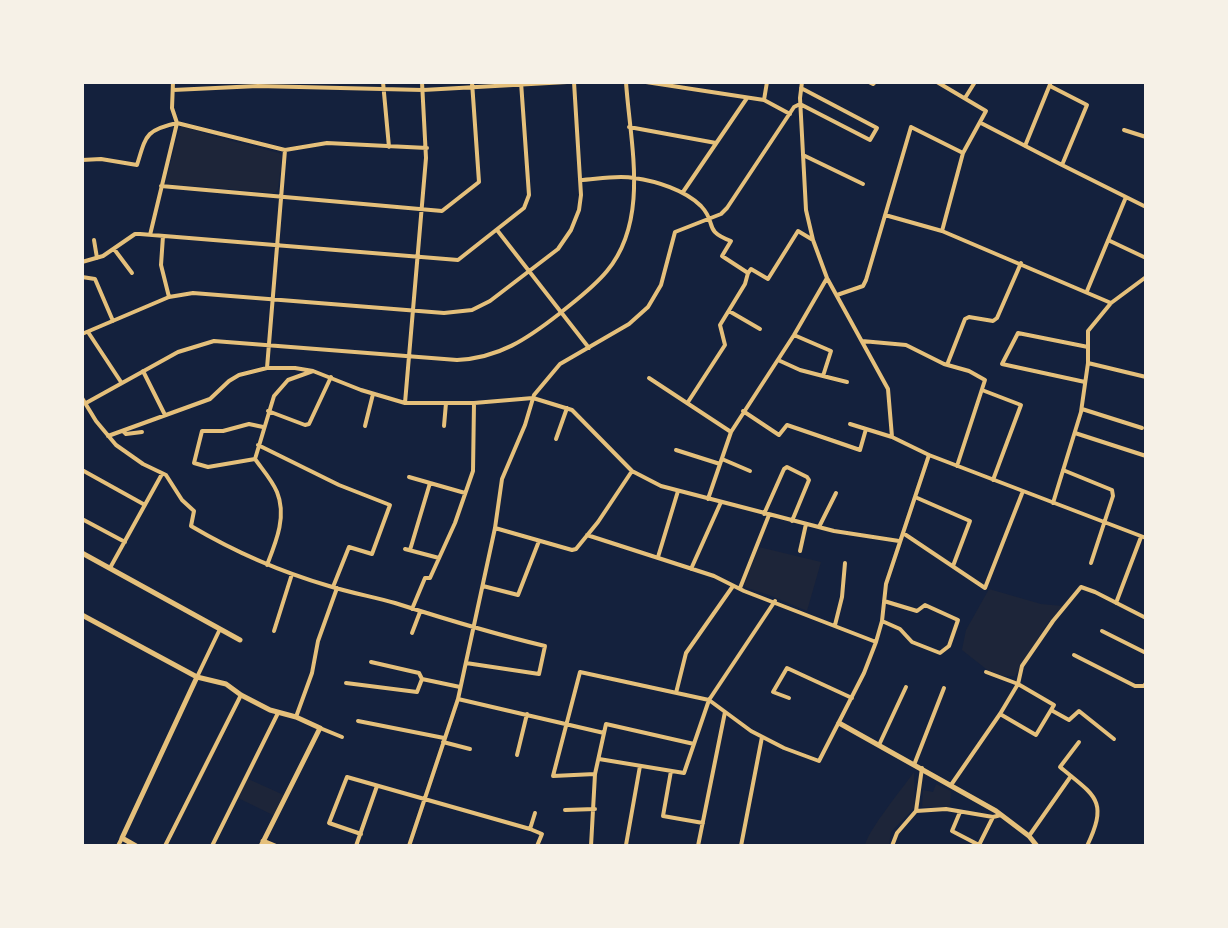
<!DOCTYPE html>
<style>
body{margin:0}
#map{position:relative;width:1228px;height:928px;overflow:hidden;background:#14213d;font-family:"Nunito Sans",sans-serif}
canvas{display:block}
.frame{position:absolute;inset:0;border:84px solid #f6f1e7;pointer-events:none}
</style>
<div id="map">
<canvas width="1228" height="928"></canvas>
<div class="frame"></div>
</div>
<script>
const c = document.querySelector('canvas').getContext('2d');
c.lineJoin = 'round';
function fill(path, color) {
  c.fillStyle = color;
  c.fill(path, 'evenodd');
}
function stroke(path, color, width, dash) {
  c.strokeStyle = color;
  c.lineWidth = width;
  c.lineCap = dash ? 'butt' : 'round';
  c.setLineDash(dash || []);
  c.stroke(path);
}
const green = new Path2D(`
 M 182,125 L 209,135 L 279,153 L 282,156 L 278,189 L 275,193 L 165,184 L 179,130 Z
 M 759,547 L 821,562 L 807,611 L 769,595 L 747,588 L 744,585 Z
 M 989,589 L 1041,604 L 1063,606 L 1045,627 L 1015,676 L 995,676 L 962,650 L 966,630 Z
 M 914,772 L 915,807 L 891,832 L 889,845 L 865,845 C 869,829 902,789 914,772 Z
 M 246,778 L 286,796 L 275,816 L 236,797 Z
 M 936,784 L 951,791 L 950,807 L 922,807 L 923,790 L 933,792 Z`);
const minor = new Path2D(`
 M 383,82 L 389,147
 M 646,82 L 764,100 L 790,114
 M 802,82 L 800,98 L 806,210 L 813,240 L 827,278 L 888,389 L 892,437
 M 869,82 L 873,84 L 875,82
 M 937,82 L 986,111 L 963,153 L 942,231
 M 1050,86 L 1087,105 L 1062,165 L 1146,207
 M 173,90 L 258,86 L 423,90 L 567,82
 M 965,98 L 975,82
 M 764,100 L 767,82
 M 981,123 L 1062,165
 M 629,127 L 716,143
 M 1124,130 L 1146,137
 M 1025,146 L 1051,82
 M 803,155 L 863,184
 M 82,160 L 101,159 L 137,165 C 146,136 145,130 177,123 L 285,150 L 327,143 L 427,148
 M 580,180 C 597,179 618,175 634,178 C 656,181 685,190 701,206 C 718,224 702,230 731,241 L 722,256 L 748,273 L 745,284 L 720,325 L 725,345 L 688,402
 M 161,186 L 442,211 L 479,182 L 472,82
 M 683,192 L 747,98
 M 885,215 L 942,231 L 1111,303
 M 497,230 L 589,348
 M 150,235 L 177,123 L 172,108 L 173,82
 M 163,236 L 161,265 L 169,297
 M 94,240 L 97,258
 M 1108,240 L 1146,258
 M 114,249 L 132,273
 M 82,262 L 103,256 L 135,234 L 140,234 L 458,260 L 524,208 L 529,195 L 521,82
 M 748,273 L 751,269 L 768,279 L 798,231 L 813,240
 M 82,277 L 95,279 L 113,321
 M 1087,291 L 1126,197
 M 837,295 L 863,286 L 866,280 L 911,127 L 963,153
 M 729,311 L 760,329
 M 88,332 L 121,382
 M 82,334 L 169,297 L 193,293 L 444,313 L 472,310 L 490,301 L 558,249 L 571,230 L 579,210 L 581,195 L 574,82
 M 862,341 L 906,345 L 944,364 L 969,371 L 985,380 L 957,466
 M 778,360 L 800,370 L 823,376 L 831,351 L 794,335
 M 1088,363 L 1146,377
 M 947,365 L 965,319 L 969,317 L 993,321 L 997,318 L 1021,263
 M 267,368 L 285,150
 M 143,371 L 165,415
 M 823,376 L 847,382
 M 649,378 L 731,432
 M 1085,382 L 1002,364 L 1018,333 L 1088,347
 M 982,390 L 1021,405 L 993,480
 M 82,398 L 96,421 L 116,445 L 143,464 L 166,475 L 182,500 L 194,511 L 191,526 C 235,552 281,572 329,586 C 351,593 374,597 395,603 C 445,619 494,634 545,646 L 539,674 L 466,663
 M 86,403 L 178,352 L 214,341 L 457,360 C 499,358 527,339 559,314 C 576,300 593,288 607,271 C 650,219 630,143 626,82
 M 405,403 L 426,158 L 422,82
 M 1082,409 L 1142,428
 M 268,411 L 305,425 L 309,424 L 331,377
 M 743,411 L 779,435 L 787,425 L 860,450 L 866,429
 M 850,424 L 892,437 L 929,455 L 1146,538
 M 365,426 L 373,394
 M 444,426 L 446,403
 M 123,431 L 126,434 L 142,432
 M 1075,433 L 1146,456
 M 108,436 L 210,399 L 229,381 L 239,375 L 267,368 L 295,368 L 313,371 L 361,390 L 405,403 L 474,403 L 533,398 L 572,410 L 632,471 L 661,486 L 834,531 L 899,541
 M 556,439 L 567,408
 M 258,445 L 339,485 L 390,505 L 372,554 L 349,547 L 333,587
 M 676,450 L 720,464
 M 255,459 L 208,467 L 194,463 L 202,431 L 223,431 L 249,424 L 263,427
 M 722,459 L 750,471
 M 82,470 L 145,505
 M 1063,470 L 1112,490 L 1113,496 L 1091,563
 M 409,477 L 465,493
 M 915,497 L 970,521 L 953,566
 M 708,499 L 731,432 L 794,335 L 827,278
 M 1053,503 L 1081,412 L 1088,363 L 1088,331 L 1111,303 L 1146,277
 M 764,514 L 784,469 L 787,467 L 807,477 L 809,480 L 792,521
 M 82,519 L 125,542
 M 819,527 L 836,493
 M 495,528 L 572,550 L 576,549 L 598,522 L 632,471
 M 903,533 L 985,588 L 1023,491
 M 587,535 L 714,576 L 744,591 L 876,642
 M 405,549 L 439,558
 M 410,550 L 430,483
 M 800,551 L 806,524
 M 658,557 L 678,491
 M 267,565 C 276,542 287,516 277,492 C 272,480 262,469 255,459 L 274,396 L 288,380 L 313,371
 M 110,568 L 162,474
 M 691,569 L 721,502
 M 483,586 L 518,595 L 539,541
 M 740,588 L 769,515
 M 1116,603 L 1141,537
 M 412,609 L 425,578 L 430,578 L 455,523 L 473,471 L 474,403
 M 882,621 L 900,629 L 912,642 L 940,653 L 949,646 L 958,620 L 925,605 L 917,611 L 884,601
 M 835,625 L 842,597 L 845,563
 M 274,631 L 292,574
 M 1102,631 L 1146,653
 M 412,633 L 420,612
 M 1074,655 L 1135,686 L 1144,686 L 1146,683
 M 371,662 L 419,673 L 422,679
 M 986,672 L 1018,684 L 1054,705 L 1036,735 L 1000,714
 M 197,677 L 220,629
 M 346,683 L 417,692 L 422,679 L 460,687
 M 676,693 L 686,653 L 733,586
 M 789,698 L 773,692 L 787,668 L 852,698
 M 458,699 L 604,733
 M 1051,710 L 1069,720 L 1079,711 L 1114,739
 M 296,717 L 312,673 L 318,641 L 337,588
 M 358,721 L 444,738
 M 320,728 L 342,737
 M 443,742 L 470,749
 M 1079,742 L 1060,767 C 1095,796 1109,800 1087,846
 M 879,745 L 906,687
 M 517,755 L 527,714
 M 599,759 L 684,773 L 709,700 L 775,601
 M 914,765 L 944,688
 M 671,771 L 663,816 L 703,823
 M 595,774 L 553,776 L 580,672 L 709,700 L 751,731 L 784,748 L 819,761 L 864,673 L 876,642 L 882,621 L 886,584 L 929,455
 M 951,785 L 1000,714 L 1018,684 L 1022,666 L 1053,621 L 1081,587 L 1095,592 L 1146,618
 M 565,810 L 595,809
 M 916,811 L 946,809 L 993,817 L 1001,815
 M 960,812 L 952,831 L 979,845 L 993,817
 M 530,829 L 535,813
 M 361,834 L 329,823 L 347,777 L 530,829 L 542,834 L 537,846
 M 1029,836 L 1071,776
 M 626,845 L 640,766
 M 118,846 L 122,838
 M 165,846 L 241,695
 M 212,846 L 278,713
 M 356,846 L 377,786
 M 409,846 L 458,699 L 495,528 L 502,479 L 525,425 L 534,395 L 560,364 L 629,324 L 648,307 L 661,285 L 675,232 L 721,214 L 727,208 L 794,107 L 800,104 L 870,140 L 877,128 L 801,88
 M 591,846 L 595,774 L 606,724 L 694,744
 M 698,846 L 725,712
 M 741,846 L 762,737
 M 892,846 L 897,833 L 916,811 L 922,768`);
const tertiary = new Path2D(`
 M 82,553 L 240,640
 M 82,615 L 197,677 L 226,684 L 241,695 L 270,710 L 296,717 L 320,728 L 261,846
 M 839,723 L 996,811 L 1029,836 L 1037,846
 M 263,841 L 275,846
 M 136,846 L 122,838 L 197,677`);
fill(green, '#1d2539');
stroke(minor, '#e5c07b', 4);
stroke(tertiary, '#e5c07b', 5);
</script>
